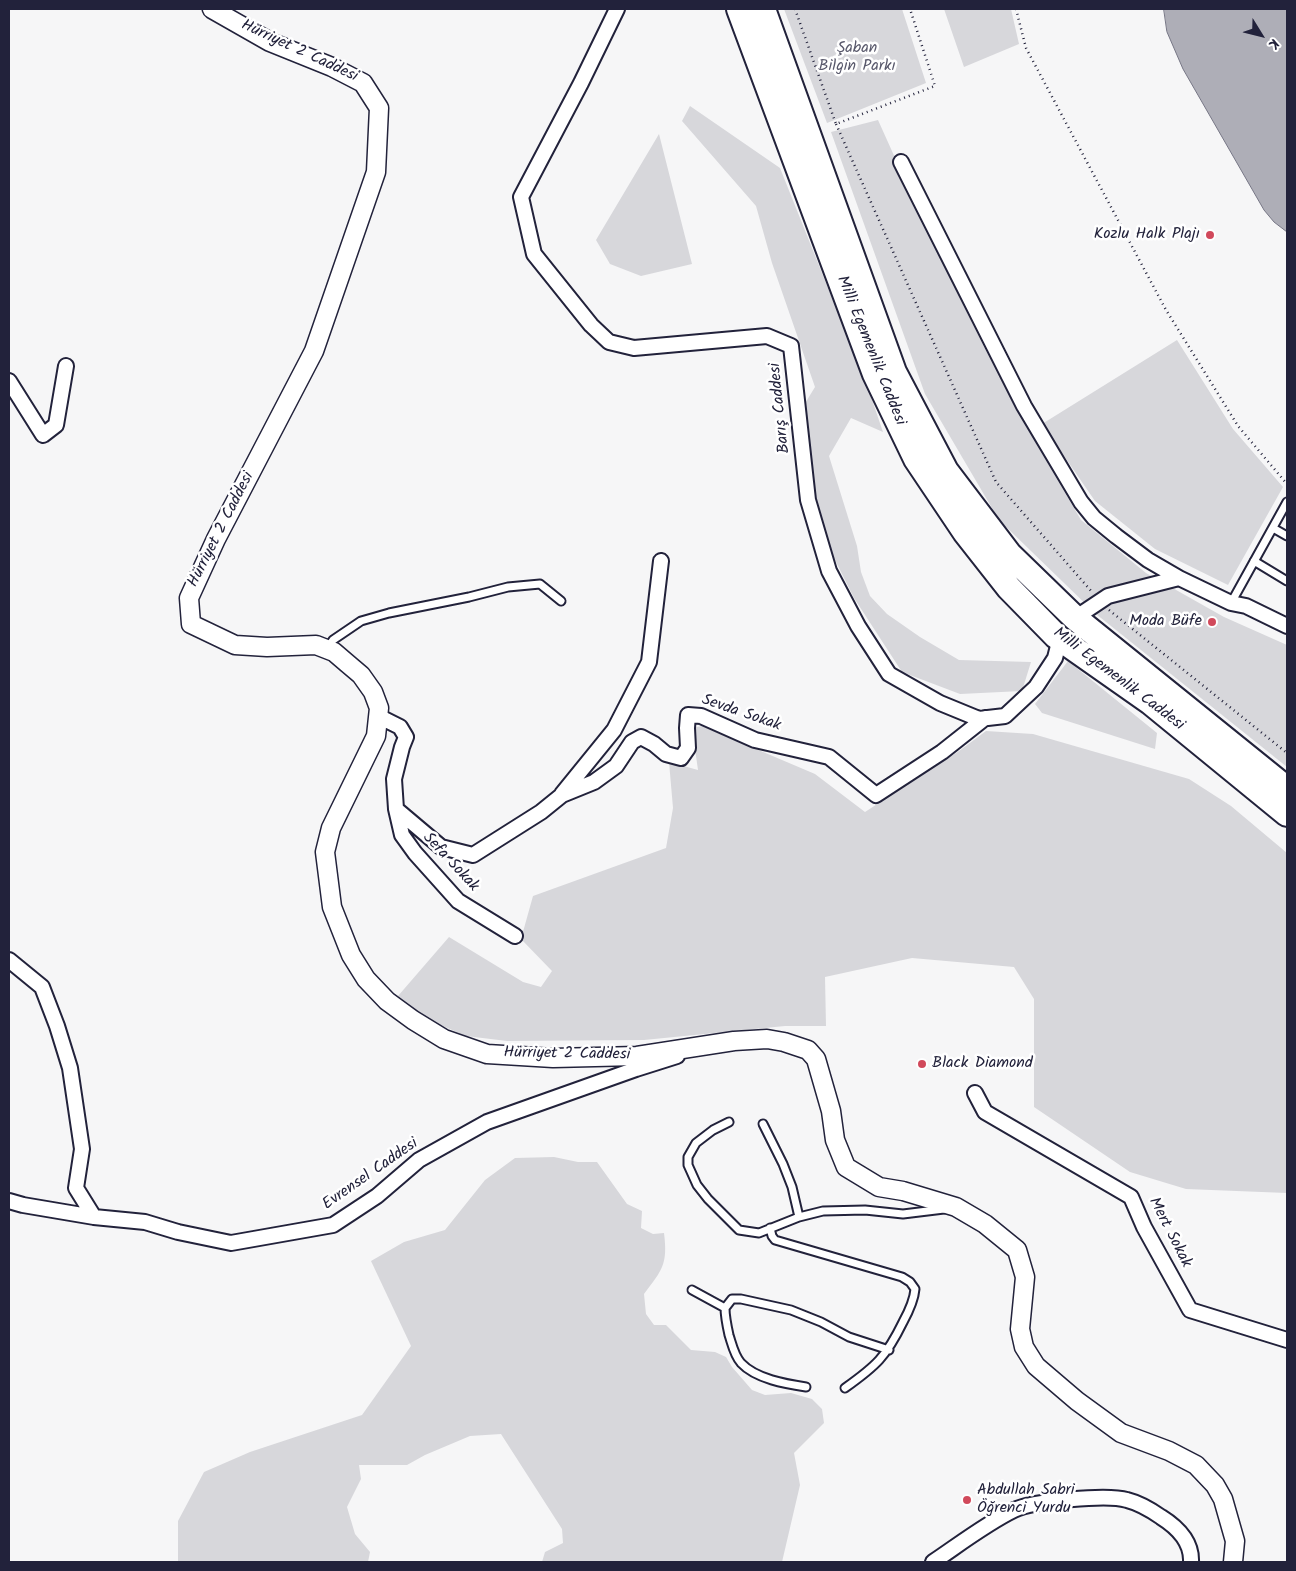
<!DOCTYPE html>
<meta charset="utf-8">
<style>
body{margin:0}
#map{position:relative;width:1296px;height:1571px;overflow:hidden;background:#f6f6f7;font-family:Kalam,sans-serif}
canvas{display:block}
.frame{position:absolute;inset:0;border:10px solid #22223b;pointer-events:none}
.north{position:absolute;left:1236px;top:10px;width:50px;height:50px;-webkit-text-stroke:4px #fff;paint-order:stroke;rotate:126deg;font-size:14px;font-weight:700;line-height:20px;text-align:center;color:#22223b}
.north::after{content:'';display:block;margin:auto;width:18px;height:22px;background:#22223b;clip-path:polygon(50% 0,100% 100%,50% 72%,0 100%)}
</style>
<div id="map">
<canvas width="1296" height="1571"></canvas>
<div class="frame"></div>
<div class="north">K</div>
</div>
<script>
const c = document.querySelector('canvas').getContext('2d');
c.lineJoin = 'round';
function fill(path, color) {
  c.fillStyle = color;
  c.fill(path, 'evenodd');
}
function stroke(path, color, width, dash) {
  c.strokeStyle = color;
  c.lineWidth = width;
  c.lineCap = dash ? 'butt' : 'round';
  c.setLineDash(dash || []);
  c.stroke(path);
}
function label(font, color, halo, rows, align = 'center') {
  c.font = font + ' Kalam,sans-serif';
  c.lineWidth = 5;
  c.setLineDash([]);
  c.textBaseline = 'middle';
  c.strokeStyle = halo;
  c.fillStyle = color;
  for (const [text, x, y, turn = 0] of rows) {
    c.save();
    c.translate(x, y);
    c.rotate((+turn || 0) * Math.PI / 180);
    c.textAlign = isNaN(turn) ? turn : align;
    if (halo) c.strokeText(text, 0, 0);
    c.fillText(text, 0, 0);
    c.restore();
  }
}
const green = new Path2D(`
 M 784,9 L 902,9 L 926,83 L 827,123 Z
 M 944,9 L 1011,9 L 1019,44 L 964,67 Z
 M 690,106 L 780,168 L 868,388 L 883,432 L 851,418 L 829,456 L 857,546 L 861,572 L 870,596 L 887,614 L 920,637 L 959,660 L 1031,662 L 1022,691 L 960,694 L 902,672 L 854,598 L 827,544 L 816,497 L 804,405 L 815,387 L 772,263 L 756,206 L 682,121 Z
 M 878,120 L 941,260 L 1038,447 L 1081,520 L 1146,573 L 1224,617 L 1287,645 L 1287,767 L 1096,614 L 999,520 L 925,394 L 831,132 Z
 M 659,134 L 692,264 L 641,276 L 610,264 L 596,240 Z
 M 1177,340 L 1233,429 L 1283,487 L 1228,585 L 1155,549 L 1095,501 L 1042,424 Z
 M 1068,661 L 1157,733 L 1155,749 L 1042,713 L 1035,704 Z
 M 702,726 L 815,774 L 865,812 L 959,751 L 986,731 L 1033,734 L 1189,779 L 1231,806 L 1287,853 L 1287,1193 L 1186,1189 L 1130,1172 L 1034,1107 L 1034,999 L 1014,967 L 912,958 L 825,977 L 826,1026 L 785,1026 L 644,1040 L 507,1041 L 466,1036 L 429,1020 L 398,996 L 449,937 L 523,982 L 541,987 L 552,971 L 521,939 L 533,896 L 666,848 L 673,808 L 669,762 L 698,770 L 692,728 Z
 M 554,1157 L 578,1162 L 597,1162 L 627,1204 L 642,1211 L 641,1228 L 653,1234 L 664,1233 C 668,1265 662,1270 644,1294 L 646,1314 L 654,1325 L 666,1325 L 691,1350 L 715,1352 L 726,1357 L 732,1367 L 752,1390 L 765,1395 L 791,1393 L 812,1399 L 822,1409 L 824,1423 L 794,1453 L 800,1485 L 782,1562 L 542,1562 L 545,1552 L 563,1543 L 562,1529 L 501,1434 L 470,1436 L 425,1455 L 407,1465 L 359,1465 L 361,1479 L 347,1507 L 355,1534 L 370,1552 L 368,1562 L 178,1562 L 178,1521 L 204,1472 L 250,1452 L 362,1415 L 411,1346 L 371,1261 L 404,1242 L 445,1230 L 485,1180 L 515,1158 Z`);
const water = new Path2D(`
 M 1164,9 L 1287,9 L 1287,232 L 1274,222 L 1264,210 L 1183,69 L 1167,32 Z`);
const path = new Path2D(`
 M 795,9 L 836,124 L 935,86 L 910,9
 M 1016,9 L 1026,48 L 1166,310 L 1238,426 L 1287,484
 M 836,124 L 996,482 L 1092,592
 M 1109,610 L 1287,753`);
const service = new Path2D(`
 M 1273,528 L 1287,536
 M 1254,561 L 1287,581
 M 1231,603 L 1287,502
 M 327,649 L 333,640 L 361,621 L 389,613 L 469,597 L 508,587 L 540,584 L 561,601
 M 729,1122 L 713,1130 L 696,1143 L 688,1157 L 688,1165 L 697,1185 L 708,1199 L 739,1230 L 759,1233 L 799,1217 L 823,1211 L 865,1210 L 903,1214 L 944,1209
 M 763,1124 L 783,1164 L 792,1187 L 799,1217
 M 770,1228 L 772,1236 L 775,1240 L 902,1277 L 910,1282 L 915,1289 C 914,1301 909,1311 903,1322 C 886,1357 876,1366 845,1388
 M 692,1290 L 725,1308
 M 806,1387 C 786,1384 756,1379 741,1363 C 734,1355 732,1344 729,1335 C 727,1326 725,1317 725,1308 L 732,1299 L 741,1299 L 791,1310 L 821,1322 L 849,1337 L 889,1350`);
const minor = new Path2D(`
 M 617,9 L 581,83 L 521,197 L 534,254 L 591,325 L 609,342 L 634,348 L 767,336 L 791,346 L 808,500 L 829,571 L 858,626 L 889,674 L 940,703 L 979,719 L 1005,716 L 1036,687 L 1055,658 L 1060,638
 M 901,162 L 1024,406 L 1081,502 L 1094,518 L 1116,536 L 1148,560 L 1179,578
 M 9,381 L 43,435 L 56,425 L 66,366
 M 1075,618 L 1108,596 L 1179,578 L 1231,603 L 1246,606 L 1287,626
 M 378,716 L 400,727 L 406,737 L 402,747 L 394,779 L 396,809 L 402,835 L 415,853 L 458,901 L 515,936
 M 562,794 L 614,730 L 649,662 L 661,561
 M 396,809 L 441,847 L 473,855 L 541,812 L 562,795 L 594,782 L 616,766 L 632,742 L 641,737 L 654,744 L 666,754 L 681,758 L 688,748 L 687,728 L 688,715 L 701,716 L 755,740 L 829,757 L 876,795 L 942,752 L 985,718
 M 9,960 L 42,987 L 57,1026 L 70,1068 L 82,1149 L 76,1188 L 94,1217
 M 975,1093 L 985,1112 L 1131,1197 L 1144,1227 L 1190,1310 L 1287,1340
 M 9,1201 L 23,1205 L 94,1217 L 145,1222 L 178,1232 L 231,1243 L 333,1225 L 377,1196 L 419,1160 L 487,1122 L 636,1069 L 677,1056
 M 933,1562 C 957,1546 987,1523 1014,1510 C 1033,1501 1107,1494 1127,1500 C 1139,1503 1151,1510 1161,1517 C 1177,1527 1192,1542 1191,1562`);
const tertiary = new Path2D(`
 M 212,9 L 270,42 L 332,67 L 363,83 L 379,108 L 376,172 L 314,351 L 216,539 L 189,598 L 191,624 L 235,645 L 267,647 L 316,645 L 334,652 L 348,664 L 361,675 L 373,692 L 379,708 L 376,736 L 331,828 L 325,852 L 332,907 L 351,955 L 366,979 L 387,1001 L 413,1020 L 444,1039 L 487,1054 L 553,1058 L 637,1056 L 734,1041 L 767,1039 L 784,1042 L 808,1050 L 816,1059 L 831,1111 L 835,1140 L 846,1167 L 879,1187 L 903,1191 L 956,1207 L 985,1224 L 1017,1250 L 1025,1277 L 1020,1329 L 1024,1347 L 1036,1366 L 1077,1401 L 1121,1433 L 1169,1451 L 1196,1465 L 1215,1485 L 1223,1499 L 1235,1541 L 1233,1562`);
const trunk = new Path2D(`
 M 739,9 L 875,374 L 916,459 L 965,532 L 1009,588 L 1056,636 L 1150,702 L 1287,814
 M 763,9 L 894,372 L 946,471 L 1009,554 L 1075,618 L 1287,789`);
const markers = [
 [1210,235,5,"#d1495b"],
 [1212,622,5,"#d1495b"],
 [922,1064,5,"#d1495b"],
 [967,1500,5,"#d1495b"]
];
const parkNames = [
 ["Şaban",857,49],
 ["Bilgin Parkı",857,67]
];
const streetNames = [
 ["Hürriyet 2 Caddesi",299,52,25],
 ["Milli Egemenlik Caddesi",870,351,68],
 ["Barış Caddesi",781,408,-96],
 ["Hürriyet 2 Caddesi",222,530,-63],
 ["Milli Egemenlik Caddesi",1118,680,37],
 ["Sevda Sokak",741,714,19],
 ["Sefa Sokak",450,863,47],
 ["Hürriyet 2 Caddesi",567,1055,1],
 ["Evrensel Caddesi",371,1175,-35],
 ["Mert Sokak",1169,1233,63]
];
const poiNames = [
 ["Kozlu Halk Plajı",1200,235],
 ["Moda Büfe",1202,622],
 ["Black Diamond",932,1064,"left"],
 ["Abdullah Sabri",977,1491,"left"],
 ["Öğrenci Yurdu",977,1509,"left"]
];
fill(green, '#d7d7db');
fill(water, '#aeaeb7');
stroke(water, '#767685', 1);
stroke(service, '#22223b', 11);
stroke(minor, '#22223b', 18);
stroke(tertiary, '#22223b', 21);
stroke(trunk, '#22223b', 28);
stroke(path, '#22223b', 2.5, [1, 4]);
stroke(service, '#fff', 7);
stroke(minor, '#fff', 14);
stroke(tertiary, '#fff', 18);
stroke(trunk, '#fff', 24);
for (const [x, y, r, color] of markers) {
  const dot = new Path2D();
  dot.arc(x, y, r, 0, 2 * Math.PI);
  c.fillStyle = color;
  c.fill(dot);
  stroke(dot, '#fff', 2);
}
label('16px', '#58586b', '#fff', parkNames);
label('16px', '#22223b', '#fff', streetNames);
label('16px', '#22223b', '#fff', poiNames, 'right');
</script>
